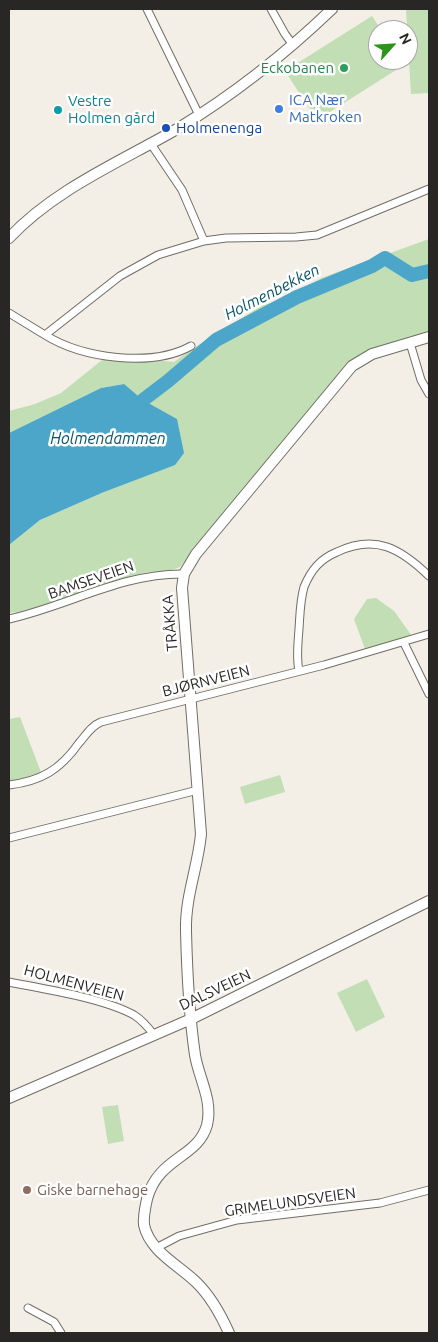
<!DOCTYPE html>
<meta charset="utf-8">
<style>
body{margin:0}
#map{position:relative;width:438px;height:1342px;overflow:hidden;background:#f3eee6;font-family:Ubuntu,sans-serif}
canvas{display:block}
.frame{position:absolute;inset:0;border:10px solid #292725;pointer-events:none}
.north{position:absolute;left:368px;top:20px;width:50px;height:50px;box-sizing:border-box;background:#fff;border:1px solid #a9a9a8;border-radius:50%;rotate:64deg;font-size:14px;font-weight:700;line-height:20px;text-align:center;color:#292725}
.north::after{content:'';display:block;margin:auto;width:18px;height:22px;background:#2c941b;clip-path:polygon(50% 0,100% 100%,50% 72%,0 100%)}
</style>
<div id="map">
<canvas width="438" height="1342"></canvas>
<div class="frame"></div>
<div class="north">N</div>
</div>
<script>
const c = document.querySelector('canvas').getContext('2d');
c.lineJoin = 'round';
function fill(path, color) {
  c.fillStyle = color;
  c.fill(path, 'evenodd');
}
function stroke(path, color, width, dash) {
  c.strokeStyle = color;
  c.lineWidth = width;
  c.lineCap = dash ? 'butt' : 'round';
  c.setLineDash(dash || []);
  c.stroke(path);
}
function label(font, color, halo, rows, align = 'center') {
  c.font = font + ' Ubuntu,sans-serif';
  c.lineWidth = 5;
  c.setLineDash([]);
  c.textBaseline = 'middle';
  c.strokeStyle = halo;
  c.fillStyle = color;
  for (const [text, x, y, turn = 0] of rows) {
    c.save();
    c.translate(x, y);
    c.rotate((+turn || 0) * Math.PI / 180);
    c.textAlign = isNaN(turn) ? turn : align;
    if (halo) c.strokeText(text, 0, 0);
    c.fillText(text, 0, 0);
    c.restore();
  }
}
const green = new Path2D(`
 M 406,9 L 429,9 L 429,93 L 411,94 Z
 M 372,16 L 381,30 L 378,30 L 378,60 L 400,60 L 404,65 L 317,120 L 285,71 Z
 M 429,239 L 429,333 L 363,353 L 350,362 L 180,567 C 168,573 153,570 139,574 C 95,586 54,607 9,613 L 9,545 L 40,520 L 104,492 L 177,419 L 143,400 L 123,384 L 101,388 L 9,433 L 9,411 L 35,404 L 61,393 L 102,360 L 153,360 L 174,362 L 189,351 L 261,306 L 283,299 L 321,278 Z
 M 376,598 L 394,611 L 412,636 L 365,649 L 354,619 L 367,599 Z
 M 20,717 L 42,775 L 9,783 L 9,719 Z
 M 280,775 L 285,792 L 245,804 L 240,787 Z
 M 367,979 L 385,1017 L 356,1032 L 337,993 Z
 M 118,1105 L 124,1141 L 108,1144 L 102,1107 Z`);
const water = new Path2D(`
 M 124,384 L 143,400 L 177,419 L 184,453 L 175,465 L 104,492 L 40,520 L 9,545 L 9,433 L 101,388 Z`);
const river = new Path2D(`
 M 143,400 L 168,381 L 216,340 L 297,297 L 372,266 L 385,258 L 412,275 L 429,271`);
const street = new Path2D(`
 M 147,9 L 199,115
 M 271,9 L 285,34 L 293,45
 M 151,144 L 182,190 L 204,241
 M 9,313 L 45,335 L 120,276 L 158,255 L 204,241 L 226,238 L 296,237 L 317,235 L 429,189
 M 45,335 C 82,358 151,368 191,346
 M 410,343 L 421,380 L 429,394
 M 9,619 C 68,606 122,573 184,574
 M 404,643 L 429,694
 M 299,671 C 296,657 298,643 299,629 C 300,615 300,601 304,587 C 311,570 320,559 337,552 C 375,534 400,548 429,576
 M 9,785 C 41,781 60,770 79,743 C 86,735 91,726 101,722 L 324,665 L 429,634
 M 9,838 L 198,790
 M 9,982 C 44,989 103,998 134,1015 C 142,1020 148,1027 154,1035
 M 156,1248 L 179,1236 L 237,1220 L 380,1203 L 429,1190
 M 28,1308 L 54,1322 L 61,1333`);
const secondary = new Path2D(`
 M 9,238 C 55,189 120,162 177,129 C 233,95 285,54 332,9
 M 9,1098 L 191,1019 L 429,901
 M 229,1333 C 221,1315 211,1297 197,1283 C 179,1265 150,1252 144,1225 C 143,1217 145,1208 147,1199 C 158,1157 198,1158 207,1125 C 213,1100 199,1079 195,1055 C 189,1014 187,972 186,931 C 185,897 198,867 201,834 L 182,588 L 184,574 L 196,554 L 352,366 L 372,354 L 429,337`);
const markers = [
 [344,68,5,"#2e9e5b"],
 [279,109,5,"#3f7fe0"],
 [58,110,5,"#0f9aa8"],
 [166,128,5,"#1a4fb4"],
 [27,1190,5,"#8d6e63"]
];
const leisureNames = [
 ["Eckobanen",334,68]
];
const shopNames = [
 ["ICA Nær",289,100],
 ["Matkroken",289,117]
];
const cultureNames = [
 ["Vestre",68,101],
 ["Holmen gård",68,118]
];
const transitNames = [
 ["Holmenenga",176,128]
];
const streetNames = [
 ["BAMSEVEIEN",91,580,-19],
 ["TRÅKKA",170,623,-95],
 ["BJØRNVEIEN",206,681,-14],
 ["HOLMENVEIEN",74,983,15],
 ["DALSVEIEN",215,990,-25],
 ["GRIMELUNDSVEIEN",290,1202,-8]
];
const educationNames = [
 ["Giske barnehage",37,1190]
];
const waterNames = [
 ["Holmenbekken",272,292,-27],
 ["Holmendammen",108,439]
];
fill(green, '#c1deb5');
fill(water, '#4ca6ca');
stroke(river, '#4ca6ca', 14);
stroke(street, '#716d66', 9);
stroke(secondary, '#716d66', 12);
stroke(street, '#fff', 7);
stroke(secondary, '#fff', 10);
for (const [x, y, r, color] of markers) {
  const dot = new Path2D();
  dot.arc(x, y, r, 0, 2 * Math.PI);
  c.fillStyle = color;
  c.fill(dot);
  stroke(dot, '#fff', 2);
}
label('15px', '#27864d', '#fff', leisureNames, 'right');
label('15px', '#366cbe', '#fff', shopNames, 'left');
label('15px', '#0d838f', '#fff', cultureNames, 'left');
label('15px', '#164399', '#fff', transitNames, 'left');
label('15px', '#292725', '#fff', streetNames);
label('15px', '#785e54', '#fff', educationNames, 'left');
label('italic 16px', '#07546d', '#fff', waterNames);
</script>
